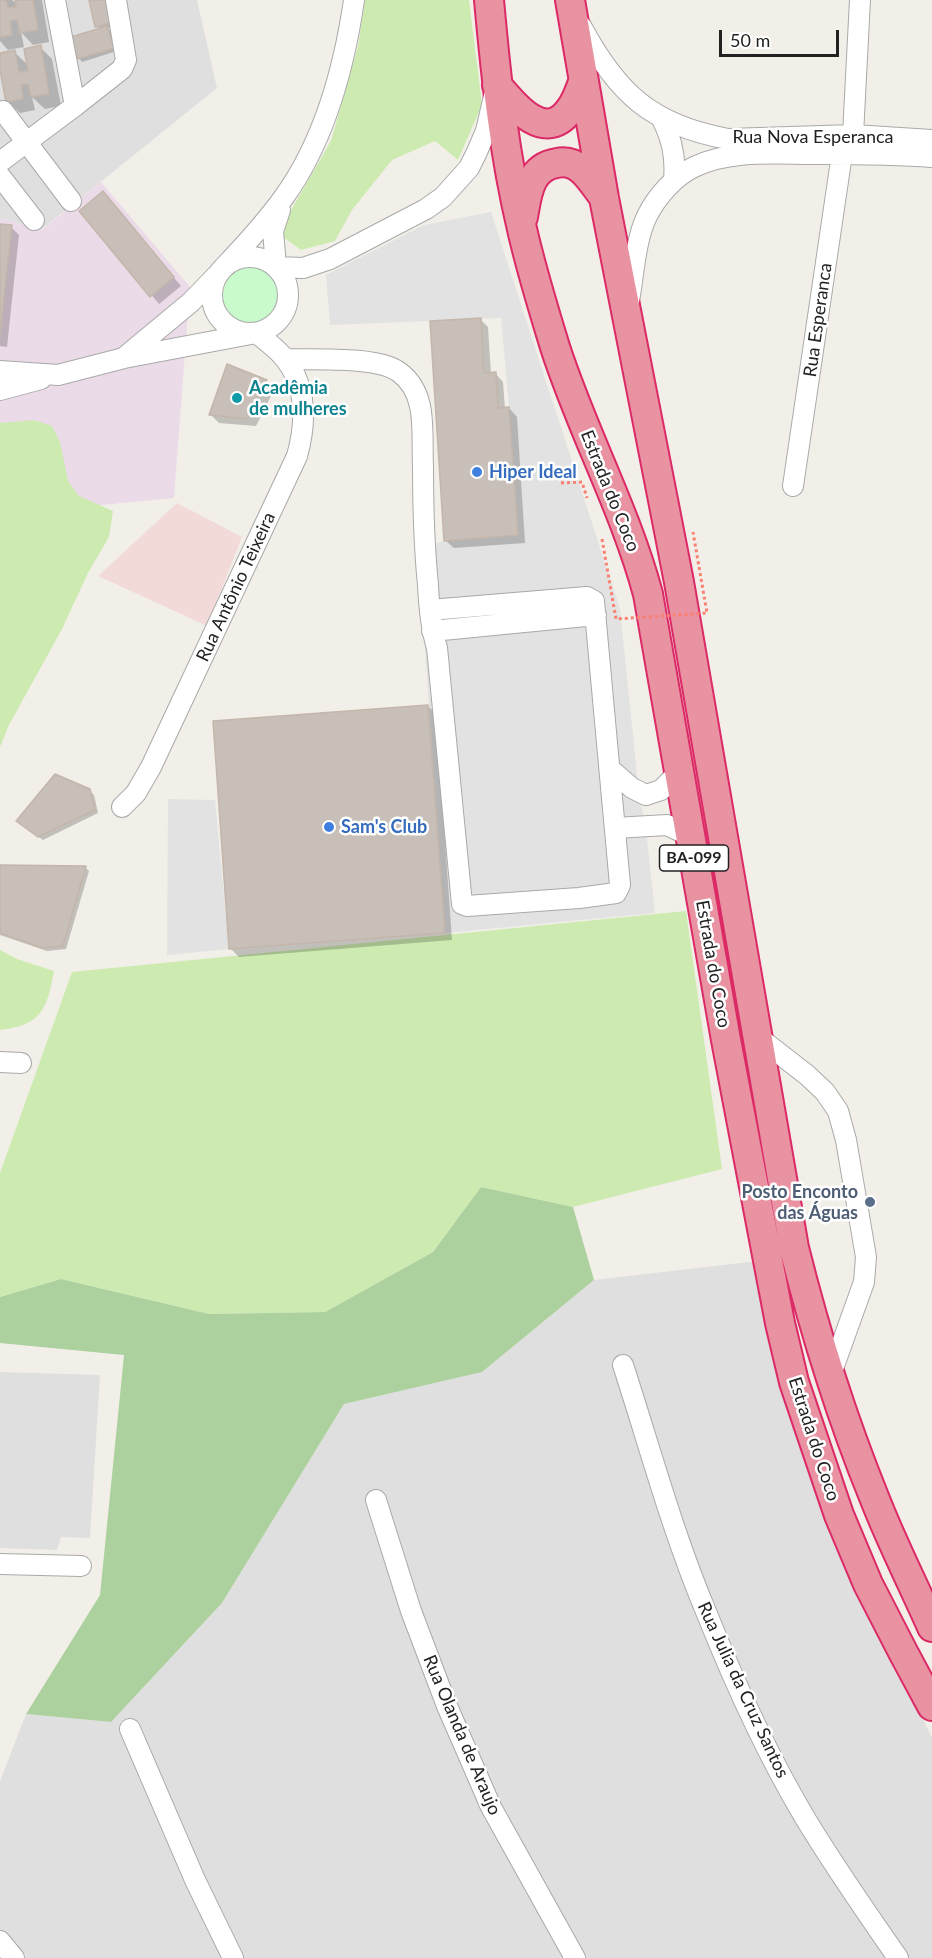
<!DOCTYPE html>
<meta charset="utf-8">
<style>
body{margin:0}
#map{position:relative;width:932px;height:1958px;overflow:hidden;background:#f2efe9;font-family:Lato,sans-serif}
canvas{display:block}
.scale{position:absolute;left:719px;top:30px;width:120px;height:27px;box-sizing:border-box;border:3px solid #222;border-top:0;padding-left:8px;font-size:18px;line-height:21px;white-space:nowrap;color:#222;-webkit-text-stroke:4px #fff;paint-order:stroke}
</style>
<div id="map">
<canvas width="932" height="1958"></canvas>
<div class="scale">50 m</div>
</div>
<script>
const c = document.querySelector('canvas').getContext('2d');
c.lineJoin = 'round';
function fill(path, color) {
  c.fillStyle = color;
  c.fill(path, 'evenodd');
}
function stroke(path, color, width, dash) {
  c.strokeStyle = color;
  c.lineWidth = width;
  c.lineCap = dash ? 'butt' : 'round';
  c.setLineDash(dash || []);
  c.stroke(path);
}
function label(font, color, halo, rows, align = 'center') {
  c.font = font + ' Lato,sans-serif';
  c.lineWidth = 5;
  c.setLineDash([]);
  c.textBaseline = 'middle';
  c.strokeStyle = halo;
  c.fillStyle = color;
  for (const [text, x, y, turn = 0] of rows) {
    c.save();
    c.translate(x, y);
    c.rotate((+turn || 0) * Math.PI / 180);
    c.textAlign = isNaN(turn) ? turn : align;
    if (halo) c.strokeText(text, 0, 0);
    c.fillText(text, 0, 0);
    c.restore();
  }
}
const residential = new Path2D(`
 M 0,0 L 197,0 L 217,88 L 41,230 L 0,218 Z
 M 758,1261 L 840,1541 L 932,1738 L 932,1958 L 0,1958 L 0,1781 L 26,1714 L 111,1722 L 222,1603 L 344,1404 L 482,1372 L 594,1280 Z
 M 0,1372 L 100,1375 L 90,1538 L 61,1537 L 57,1550 L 0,1548 Z`);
const commercial = new Path2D(`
 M 177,503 L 242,537 L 207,626 L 98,576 Z`);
const industrial = new Path2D(`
 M 101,182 L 190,287 L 174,498 L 0,515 L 0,218 L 42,230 Z`);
const grass = new Path2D(`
 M 365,0 L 469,0 L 482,105 L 458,160 L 435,141 L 392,160 L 352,210 L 335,241 L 301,250 L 283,237 L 287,217 L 331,141 L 358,46 Z
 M 34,420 L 52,426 L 60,442 L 68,481 L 79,496 L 113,511 L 109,537 L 88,573 L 62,629 L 9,725 L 0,747 L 0,423 Z
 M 686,911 L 722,1169 L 573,1207 L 481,1187 L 433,1252 L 325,1312 L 209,1314 L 61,1279 L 0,1297 L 0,1173 L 72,972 Z
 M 0,950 L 17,959 L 54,971 C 47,1009 42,1025 0,1030 Z`);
const forest = new Path2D(`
 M 481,1187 L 573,1207 L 594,1280 L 482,1372 L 344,1404 L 222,1603 L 111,1722 L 26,1714 L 100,1595 L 124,1355 L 0,1343 L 0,1297 L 61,1279 L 209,1314 L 325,1312 L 433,1252 Z`);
const park = new Path2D(`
 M223 295a28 28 0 1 1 56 0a28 28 0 1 1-56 0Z`);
const parking = new Path2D(`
 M 491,212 L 620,609 L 639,794 L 646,830 L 655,913 L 445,933 L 418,549 L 444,541 L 518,535 L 509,407 L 501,318 L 330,325 L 326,275 L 424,225 Z
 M 168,799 L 215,800 L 229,949 L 167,955 Z`);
const shadow = new Path2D(`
 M 0,0 L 12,0 L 18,5 L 17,0 L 42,0 L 49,42 L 33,45 L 21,32 L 24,47 L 8,50 L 0,41 Z
 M 91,0 L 108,0 L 114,27 L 107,28 L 111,31 L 117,51 L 82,62 L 79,58 L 100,29 L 96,26 Z
 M 40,47 L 52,59 L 61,106 L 45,109 L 32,97 L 35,110 L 20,113 L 7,101 L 0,54 L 14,52 L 28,65 Z
 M 103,193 L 181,286 L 159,304 L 81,211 Z
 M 0,226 L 11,227 L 19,235 L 7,347 L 0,346 Z
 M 480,319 L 488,327 L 491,374 L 495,373 L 503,382 L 505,409 L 509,408 L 517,417 L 525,543 L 454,548 L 445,540 Z
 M 266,382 L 274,390 L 256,426 L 219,423 L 211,415 Z
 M 428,706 L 436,714 L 452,940 L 239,957 L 231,949 Z
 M 90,791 L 94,795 L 98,813 L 43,840 L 22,825 Z
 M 0,867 L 86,868 L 89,871 L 66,949 L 47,951 L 0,935 Z`);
const building = new Path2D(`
 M 0,0 L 6,0 L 8,8 L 16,7 L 15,0 L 33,0 L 38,30 L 20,33 L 17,20 L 10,21 L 12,35 L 0,37 Z
 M 89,0 L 106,0 L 111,23 L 95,27 Z
 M 107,26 L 114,48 L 77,59 L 71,37 Z
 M 41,45 L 49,94 L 31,97 L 28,84 L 21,85 L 23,99 L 6,102 L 0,70 L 0,53 L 15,50 L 19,72 L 28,71 L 24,49 Z
 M 103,191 L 174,277 L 150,297 L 79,211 Z
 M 0,224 L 12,225 L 0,334 Z
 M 481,318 L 484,373 L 496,372 L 498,408 L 509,407 L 518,535 L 444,541 L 430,321 Z
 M 227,364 L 267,380 L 247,419 L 209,415 Z
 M 428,705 L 445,933 L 229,949 L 213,721 Z
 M 55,774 L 90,789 L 95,810 L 38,837 L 16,821 Z
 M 0,865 L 86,866 L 63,946 L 42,948 L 0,933 Z`);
const path = new Path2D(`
 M 561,483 L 582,482 L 587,498`);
const minor = new Path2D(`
 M 581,26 C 617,93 651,125 728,139 L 853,135 L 932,140
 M 75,106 L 122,69 L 126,60 L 116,0
 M 3,111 L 71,201
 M 662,119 C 672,139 676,157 674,180
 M 853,135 L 860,0
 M 0,162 L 75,106 L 55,0
 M 0,176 L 34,220
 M212 295a38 38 0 1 1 76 0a38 38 0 1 1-76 0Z
 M 276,266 L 273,231 L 280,210
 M 224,267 C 245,245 266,222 284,197 C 325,140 344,69 354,0
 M 277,267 L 303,268 L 330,259 L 426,209 L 443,197 L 469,168 L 476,154 L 486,131 L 494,96
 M 629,301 C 634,274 635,241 647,216 C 657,196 675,176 694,167 C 731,149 778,154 817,154 C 856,154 894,154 932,157
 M 126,356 L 191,302 L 216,276
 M 286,359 C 314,360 377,356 399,372 C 410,380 417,392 420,406 C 424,425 422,447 423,466 C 423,506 424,545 428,585 C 429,607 431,628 437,648 L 462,904 L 467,906 L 579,898 L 616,893 L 620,885 L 594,601 L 587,597 L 430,610
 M 0,371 L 58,375 L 124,358 L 251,334
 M 0,390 L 41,379
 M 793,486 L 842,154
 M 432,631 L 596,615
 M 610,769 L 632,788 L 646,795 L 661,790 L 679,772
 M 122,807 L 136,793 L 151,767 L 297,456 C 306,424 307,388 286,360 C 279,350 267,342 258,334
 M 615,828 L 667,825 L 690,836
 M 758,1037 L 807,1075 L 825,1092 L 838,1111 L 846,1140 L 866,1257 L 864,1282 L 831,1374
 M 0,1062 L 21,1063
 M 623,1365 C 650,1448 673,1534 707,1614 C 735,1684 767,1754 805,1818 C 834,1866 866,1912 898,1958
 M 376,1500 L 411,1611 L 447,1706 L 491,1807 L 575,1958
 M 0,1564 L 81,1566
 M 130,1729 L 195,1880 L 233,1958
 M 0,1941 L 14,1958`);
const highway = new Path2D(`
 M 489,0 C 496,77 504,154 522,229 C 531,269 543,308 555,347 C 582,431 625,509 648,594 L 726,1040 L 780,1323 L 794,1382 L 839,1515 L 868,1584 L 903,1652 L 932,1706
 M 570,0 L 604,198 L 679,582 L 794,1248 C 815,1332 841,1416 874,1497 C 891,1541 913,1584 932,1627
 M 497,85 C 515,107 546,145 571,108 C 577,100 580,90 583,82
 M 523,217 C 527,195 529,167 557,163 C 566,161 575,164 582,170 C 590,177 596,187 603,196`);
const pathBridge = new Path2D(`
 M 602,539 L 616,619 L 707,613 L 693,532`);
const markers = [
 [237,398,6,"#0f9aa8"],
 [477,472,6,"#3f7fe0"],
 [329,827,6,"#3f7fe0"],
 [870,1202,6,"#5c6f8a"]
];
const shields = [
 [694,858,69]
];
const shieldNames = [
 ["BA-099",694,858]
];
const streetNames = [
 ["Rua Nova Esperanca",813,137],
 ["Rua Esperanca",818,320,-82],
 ["Estrada do Coco",610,491,68],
 ["Rua Antônio Teixeira",236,587,-65],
 ["Estrada do Coco",713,964,80],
 ["Estrada do Coco",814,1439,72],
 ["Rua Julia da Cruz Santos",743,1690,65],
 ["Rua Olanda de Araujo",462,1735,67]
];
const cultureNames = [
 ["Acadêmia",249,388],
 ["de mulheres",249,409]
];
const shopNames = [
 ["Hiper Ideal",489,472],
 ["Sam's Club",341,827]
];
const serviceNames = [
 ["Posto Enconto",858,1192],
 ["das Águas",858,1213]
];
fill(residential, '#e0dfdf');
fill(commercial, '#f2dad9');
fill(industrial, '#ebdbe8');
fill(grass, '#cdebb0');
fill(forest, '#add19e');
fill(park, '#c8facc');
fill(parking, '#e2e2e2');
fill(shadow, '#0003');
fill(building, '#c7bfb8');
stroke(building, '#c4b6ab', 1.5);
stroke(minor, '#a9a9a9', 22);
stroke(highway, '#dc2a67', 32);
stroke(path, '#fa8072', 3, [3, 3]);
stroke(minor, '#fff', 20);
stroke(highway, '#e892a2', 28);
stroke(pathBridge, '#fa8072', 3, [3, 3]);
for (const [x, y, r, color] of markers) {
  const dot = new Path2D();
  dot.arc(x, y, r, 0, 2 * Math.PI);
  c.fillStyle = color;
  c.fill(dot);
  stroke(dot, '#fff', 2);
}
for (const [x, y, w] of shields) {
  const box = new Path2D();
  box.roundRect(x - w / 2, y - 13, w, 26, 4.5);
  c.fillStyle = '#fff';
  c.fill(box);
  stroke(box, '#222', 1.5);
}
label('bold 16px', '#222', null, shieldNames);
label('18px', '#222', '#fff', streetNames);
label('bold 18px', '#0d838f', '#fff', cultureNames, 'left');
label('bold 18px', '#366cbe', '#fff', shopNames, 'left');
label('bold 18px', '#4e5e75', '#fff', serviceNames, 'right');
</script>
